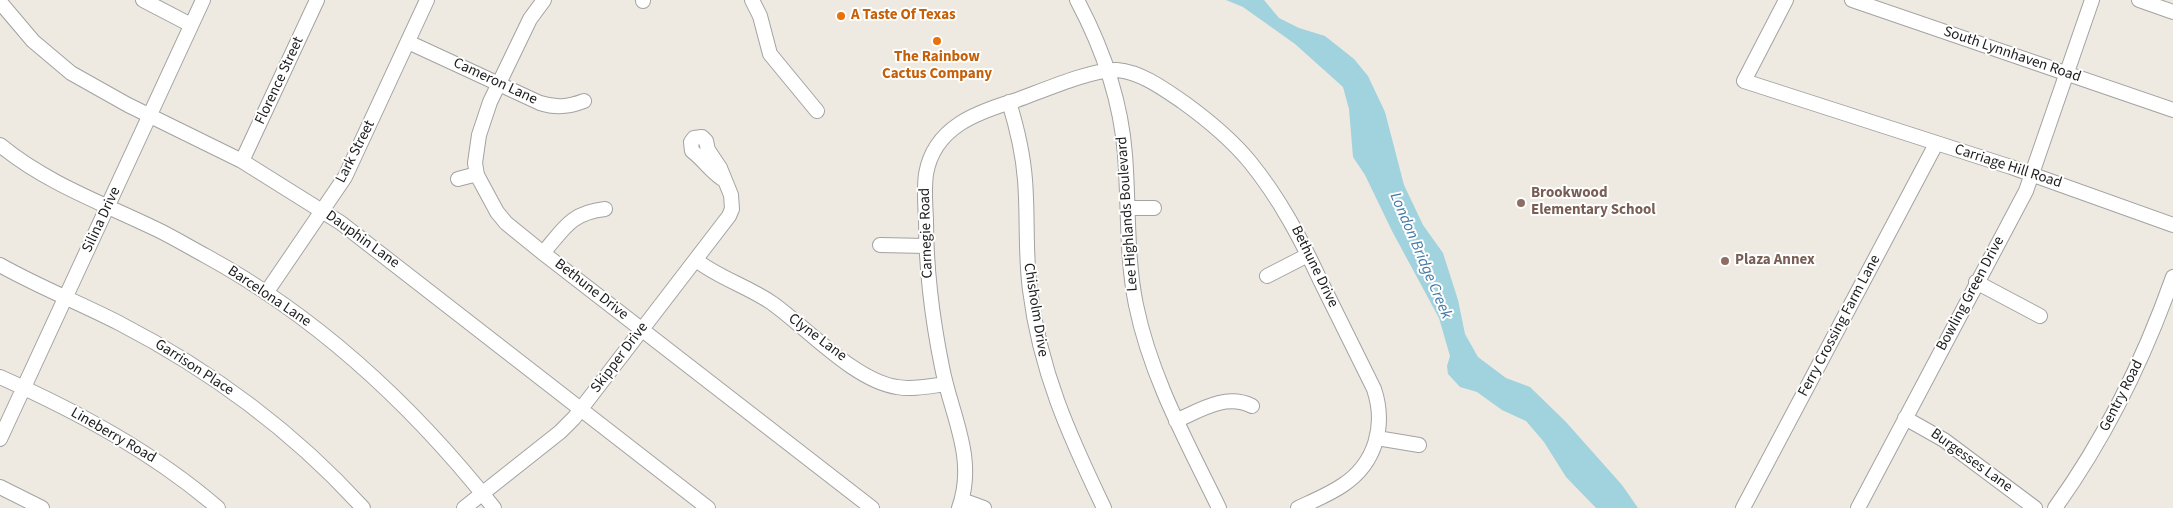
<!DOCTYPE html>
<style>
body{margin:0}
canvas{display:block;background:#eee9e1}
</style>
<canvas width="2173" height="508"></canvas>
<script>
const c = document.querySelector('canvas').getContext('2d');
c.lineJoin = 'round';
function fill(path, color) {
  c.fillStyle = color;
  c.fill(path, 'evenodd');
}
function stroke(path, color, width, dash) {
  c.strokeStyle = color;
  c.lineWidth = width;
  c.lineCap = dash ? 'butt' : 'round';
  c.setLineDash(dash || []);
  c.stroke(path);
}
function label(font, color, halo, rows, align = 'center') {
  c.font = font + ' "Source Sans 3",sans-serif';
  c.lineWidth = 4;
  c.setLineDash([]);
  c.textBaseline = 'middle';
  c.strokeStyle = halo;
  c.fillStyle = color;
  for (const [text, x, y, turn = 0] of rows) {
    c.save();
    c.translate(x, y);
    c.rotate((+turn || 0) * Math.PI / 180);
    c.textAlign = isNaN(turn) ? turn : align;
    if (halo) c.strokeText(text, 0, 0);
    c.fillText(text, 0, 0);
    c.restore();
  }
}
const water = new Path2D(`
 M 1226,0 L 1264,0 L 1279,18 L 1299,28 L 1325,36 L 1354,59 L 1368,76 L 1385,112 L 1404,185 L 1423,225 L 1443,253 L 1458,300 L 1465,334 L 1478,357 L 1506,378 L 1530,387 L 1566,422 L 1622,485 L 1638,508 L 1596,508 L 1566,477 L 1544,442 L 1526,421 L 1502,410 L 1477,392 L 1460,387 L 1448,374 L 1447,366 L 1450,356 L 1439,318 L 1392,231 L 1365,175 L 1353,157 L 1349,109 L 1343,87 L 1295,44 L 1243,7 Z`);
const minor = new Path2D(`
 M 143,0 L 191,25
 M 544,0 L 530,19 L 490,102 L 479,135 L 475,163 L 477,175 L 497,212 L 506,223 L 543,253 L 872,508
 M 752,0 L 760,16 L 770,54 L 817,111
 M 1077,0 C 1102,47 1121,101 1125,155 C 1129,205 1126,256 1136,305 C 1151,378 1187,442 1219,508
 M 1786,0 L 1744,81 L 2011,167 L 2173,225
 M 1852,0 L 2173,110
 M 2139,0 L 2173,12
 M 643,1 L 643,0
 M 0,2 L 33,41 L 71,73 L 128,105 L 242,161 L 341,223 L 708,508
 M 408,42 L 540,103 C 556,108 568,107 584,101
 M 1009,102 C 1017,128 1023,153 1025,180 C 1028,217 1025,253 1030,290 C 1040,371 1069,435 1104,508
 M 0,145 C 46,183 102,203 156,229 C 173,237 189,247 206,256 C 319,318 415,408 494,508
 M 242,161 L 317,0
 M 458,179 L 477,174
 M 1128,208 L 1154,208
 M 880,245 L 926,246
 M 543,253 C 564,229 570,213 605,209
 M 696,260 C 719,278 747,286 772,303 C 807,328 855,381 897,387 C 913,390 930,386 946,384
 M 0,265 C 39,287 80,303 119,323 C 210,370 294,432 363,508
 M 1267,276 L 1308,255
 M 1976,282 L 2040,316
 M 266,293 L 345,177 L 427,0
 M 0,377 C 78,412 153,452 218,508
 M 1905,418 L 1944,440 L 2035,508
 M 1176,421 C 1200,410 1226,393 1252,406
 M 1377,438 L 1419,445
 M 0,439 L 203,0
 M 0,487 L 42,508
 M 962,500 L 984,508
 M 464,508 L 560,432 L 574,418 L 729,216 L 732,209 L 731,195 L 720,168 L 708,150 L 706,141 L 702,137 L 694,138 L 691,142 L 692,151 C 704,160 711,172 724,180
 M 959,508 C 977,458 951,415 942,367 C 932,318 926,269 926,219 C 925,204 924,189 926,174 C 934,127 977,112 1017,100 C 1042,91 1092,69 1117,70 C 1141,72 1164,89 1183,102 C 1208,120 1231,139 1250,162 C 1280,199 1301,239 1321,282 C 1339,318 1356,353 1374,389 C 1386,425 1376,463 1343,485 C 1330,494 1313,501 1298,508
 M 1743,508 L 1936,144
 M 1858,508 L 2026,191 L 2092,0
 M 2055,508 C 2106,437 2144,359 2173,277`);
const markers = [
 [841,16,5,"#e8710a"],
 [937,41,5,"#e8710a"],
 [1521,203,5,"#8d6e63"],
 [1725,261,5,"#8d6e63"]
];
const foodNames = [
 ["A Taste Of Texas",851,16],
 ["The Rainbow",937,58,"center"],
 ["Cactus Company",937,75,"center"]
];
const streetNames = [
 ["South Lynnhaven Road",2012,55,19],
 ["Florence Street",280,81,-65],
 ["Cameron Lane",495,82,25],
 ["Lark Street",356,152,-63],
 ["Carriage Hill Road",2008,167,18],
 ["Lee Highlands Boulevard",1128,214,-94],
 ["Silina Drive",102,220,-65],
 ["Carnegie Road",927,233,-92],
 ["Dauphin Lane",362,240,36],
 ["Bethune Drive",1314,267,64],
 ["Bethune Drive",591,290,38],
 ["Bowling Green Drive",1971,294,-62],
 ["Barcelona Lane",269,297,34],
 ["Chisholm Drive",1035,310,81],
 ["Ferry Crossing Farm Lane",1840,326,-62],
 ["Clyne Lane",817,338,37],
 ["Skipper Drive",620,358,-53],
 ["Garrison Place",194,368,33],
 ["Gentry Road",2122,396,-63],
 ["Lineberry Road",113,436,30],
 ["Burgesses Lane",1971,461,36]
];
const educationNames = [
 ["Brookwood",1531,194],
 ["Elementary School",1531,211],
 ["Plaza Annex",1735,261]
];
const waterNames = [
 ["London Bridge Creek",1420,256,67]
];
fill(water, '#a0d3de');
stroke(minor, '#a3a3a3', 16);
stroke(minor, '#fff', 14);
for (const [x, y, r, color] of markers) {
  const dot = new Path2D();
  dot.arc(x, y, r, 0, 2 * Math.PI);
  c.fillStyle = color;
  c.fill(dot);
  stroke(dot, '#fff', 2);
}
label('bold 15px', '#c56008', '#fff', foodNames, 'left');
label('15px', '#1c1c1c', '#fff', streetNames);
label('bold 15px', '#785e54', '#fff', educationNames, 'left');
label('italic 16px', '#437aa7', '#fff', waterNames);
</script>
